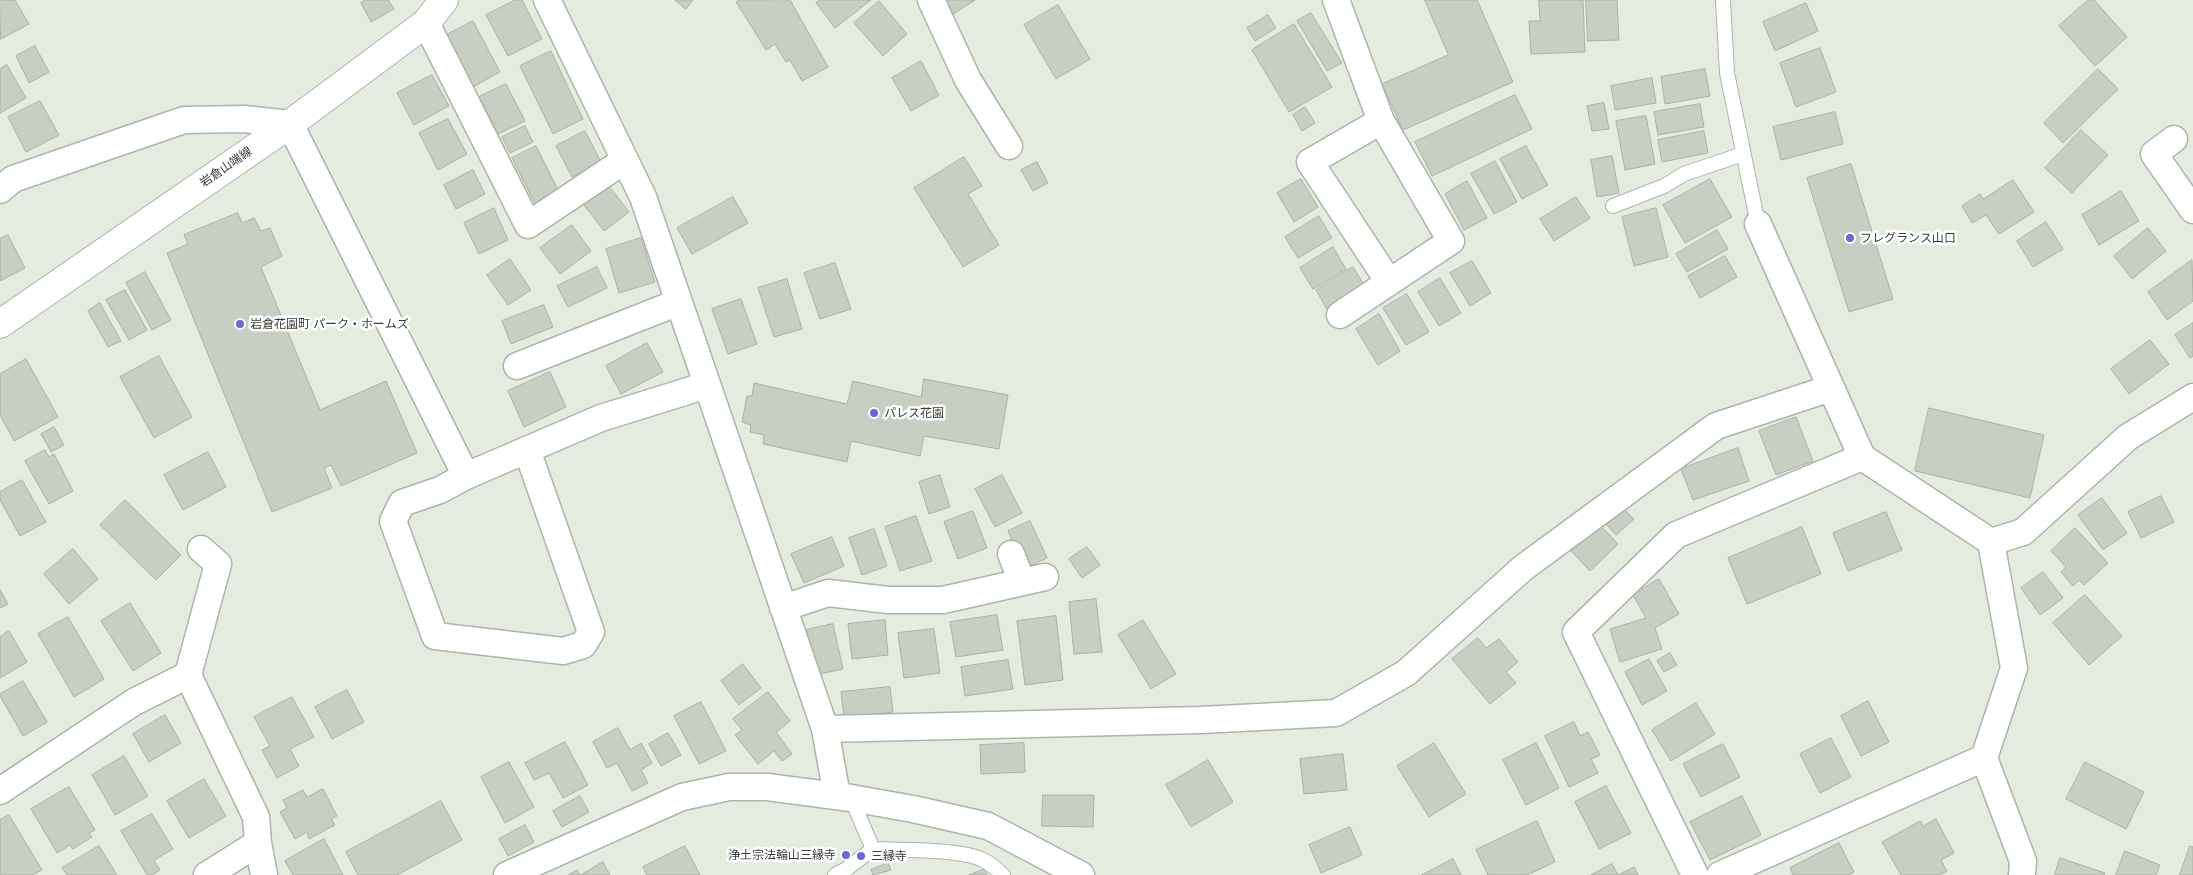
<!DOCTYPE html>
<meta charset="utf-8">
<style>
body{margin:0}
canvas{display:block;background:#e4ecdf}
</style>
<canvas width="2193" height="875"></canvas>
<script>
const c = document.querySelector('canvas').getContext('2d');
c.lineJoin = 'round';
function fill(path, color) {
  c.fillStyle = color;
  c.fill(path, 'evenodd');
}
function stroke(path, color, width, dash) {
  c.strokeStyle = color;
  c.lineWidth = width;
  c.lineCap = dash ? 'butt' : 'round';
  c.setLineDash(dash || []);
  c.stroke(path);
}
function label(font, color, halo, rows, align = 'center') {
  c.font = font + ' "Golos Text","Noto Sans JP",sans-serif';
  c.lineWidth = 5;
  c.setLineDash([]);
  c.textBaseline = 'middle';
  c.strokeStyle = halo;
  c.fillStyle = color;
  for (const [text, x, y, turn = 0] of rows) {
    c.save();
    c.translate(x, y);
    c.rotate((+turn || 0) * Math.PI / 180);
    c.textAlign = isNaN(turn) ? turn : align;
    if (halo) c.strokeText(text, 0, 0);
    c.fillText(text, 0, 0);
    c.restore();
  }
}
const building = new Path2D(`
 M 0,0 L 15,0 L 29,24 L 1,39 Z
 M 366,0 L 388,0 L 394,9 L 371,22 L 361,3 Z
 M 515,0 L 522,0 L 542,39 L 508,56 L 486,15 Z
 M 675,0 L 693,0 L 686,9 Z
 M 790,0 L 828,67 L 802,81 L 790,60 L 786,62 L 775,44 L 766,50 L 736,2 L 739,0 Z
 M 820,0 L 871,0 L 835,28 L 816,3 Z
 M 937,0 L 975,0 L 947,18 Z
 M 1425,0 L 1477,0 L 1513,82 L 1403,130 L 1382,84 L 1448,55 Z
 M 1539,0 L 1583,0 L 1585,52 L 1531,54 L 1529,21 L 1540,21 Z
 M 1586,0 L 1617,0 L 1619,40 L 1588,41 Z
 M 2088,0 L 2094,0 L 2127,37 L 2095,66 L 2059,26 Z
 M 879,1 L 907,34 L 883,56 L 854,23 Z
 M 1806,3 L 1818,31 L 1775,51 L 1763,22 Z
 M 1058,5 L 1090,59 L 1056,79 L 1024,25 Z
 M 1311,13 L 1342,63 L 1327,71 L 1297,21 Z
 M 1268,15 L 1276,28 L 1255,41 L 1247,28 Z
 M 473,21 L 500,72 L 471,88 L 443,37 Z
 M 1294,24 L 1332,87 L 1289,112 L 1252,50 Z
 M 35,46 L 49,72 L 29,83 L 16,56 Z
 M 1820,48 L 1836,92 L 1796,107 L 1780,63 Z
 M 551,51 L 583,119 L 553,134 L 520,66 Z
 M 921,61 L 939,95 L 911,111 L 892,78 Z
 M 7,65 L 26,98 L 0,113 L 0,69 Z
 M 1705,69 L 1710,96 L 1665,104 L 1661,77 Z
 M 2098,69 L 2118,89 L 2063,143 L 2044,123 Z
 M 432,75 L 449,106 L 414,125 L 397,93 Z
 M 1652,78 L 1656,103 L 1615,110 L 1611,86 Z
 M 506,84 L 525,121 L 498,134 L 479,97 Z
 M 1515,95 L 1532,129 L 1432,176 L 1415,142 Z
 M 40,101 L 59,135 L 26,152 L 8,117 Z
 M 1604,103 L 1609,129 L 1592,131 L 1587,106 Z
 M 1700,104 L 1704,127 L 1658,135 L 1654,112 Z
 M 1305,107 L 1315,123 L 1302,131 L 1293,115 Z
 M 1835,112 L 1843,144 L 1781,160 L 1773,127 Z
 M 1646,116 L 1655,164 L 1625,170 L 1616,121 Z
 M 448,119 L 467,154 L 438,170 L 419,133 Z
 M 525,126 L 533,142 L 510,153 L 502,137 Z
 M 2081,130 L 2108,155 L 2072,193 L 2045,168 Z
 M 585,131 L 601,162 L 572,177 L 556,146 Z
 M 1704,131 L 1708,153 L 1662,162 L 1658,140 Z
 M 536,146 L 559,192 L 535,204 L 512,158 Z
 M 1526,146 L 1548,185 L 1522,199 L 1500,159 Z
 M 1612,156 L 1619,193 L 1597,197 L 1591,160 Z
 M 964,157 L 982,186 L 968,194 L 999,245 L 963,267 L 914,188 Z
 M 1495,161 L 1517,202 L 1494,214 L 1471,174 Z
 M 1037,162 L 1048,183 L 1033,191 L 1021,170 Z
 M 1851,164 L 1893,299 L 1849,312 L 1807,178 Z
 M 473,170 L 485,194 L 456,209 L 444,185 Z
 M 1301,179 L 1318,207 L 1294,222 L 1277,193 Z
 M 1710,179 L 1732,217 L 1685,243 L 1663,205 Z
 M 2013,180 L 2034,212 L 1999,234 L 1986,215 L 1972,223 L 1962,206 L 1980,194 L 1983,199 Z
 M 1467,181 L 1487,218 L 1464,230 L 1445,194 Z
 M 609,186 L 629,212 L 604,231 L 584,205 Z
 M 2121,191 L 2139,221 L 2099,245 L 2082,215 Z
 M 733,197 L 748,223 L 692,254 L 677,228 Z
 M 1576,197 L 1590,218 L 1554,241 L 1540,219 Z
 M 494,208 L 508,240 L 479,254 L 464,223 Z
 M 1656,208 L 1668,257 L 1634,266 L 1622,217 Z
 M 238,213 L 242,223 L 254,218 L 261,231 L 270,228 L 282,256 L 261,267 L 320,410 L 386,381 L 417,453 L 341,486 L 331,465 L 324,468 L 332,488 L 272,512 L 167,253 L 188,244 L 184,235 Z
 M 1319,216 L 1332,238 L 1298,258 L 1285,237 Z
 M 2046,222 L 2063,249 L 2033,267 L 2017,241 Z
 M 572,225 L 591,251 L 560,274 L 540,248 Z
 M 2148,228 L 2166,251 L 2132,279 L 2114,256 Z
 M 1717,230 L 1728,249 L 1687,272 L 1676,254 Z
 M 8,235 L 25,268 L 0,281 L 0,239 Z
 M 641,238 L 655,282 L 619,293 L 606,249 Z
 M 1333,247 L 1346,269 L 1313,289 L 1300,268 Z
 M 1725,256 L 1737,277 L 1700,298 L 1688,276 Z
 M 510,259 L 531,290 L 508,305 L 487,275 Z
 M 2192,260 L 2193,301 L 2167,320 L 2148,292 Z
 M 1472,261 L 1491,293 L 1470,306 L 1450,273 Z
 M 835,263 L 851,309 L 820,319 L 804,273 Z
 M 597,267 L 607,288 L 568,307 L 557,286 Z
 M 1353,267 L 1366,288 L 1328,311 L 1316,290 Z
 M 145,272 L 171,320 L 152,330 L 126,283 Z
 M 1440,278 L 1461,313 L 1439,326 L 1418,292 Z
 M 787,279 L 802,329 L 774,337 L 758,288 Z
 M 125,290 L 147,330 L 129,340 L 106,300 Z
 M 1407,294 L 1429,332 L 1406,345 L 1383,308 Z
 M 741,299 L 757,344 L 728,354 L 712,309 Z
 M 100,303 L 121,341 L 108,347 L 88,311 Z
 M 544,305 L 553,327 L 511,344 L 502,321 Z
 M 1379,314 L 1400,351 L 1378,365 L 1356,329 Z
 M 2193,323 L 2193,356 L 2190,358 L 2175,335 Z
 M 2150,340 L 2169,364 L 2129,394 L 2111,369 Z
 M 647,343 L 663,372 L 621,394 L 606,366 Z
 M 159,356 L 192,417 L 154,438 L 120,377 Z
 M 26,359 L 58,417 L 14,441 L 0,415 L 0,374 Z
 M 550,372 L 566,407 L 524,427 L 508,391 Z
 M 924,379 L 1008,395 L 999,449 L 924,436 L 920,456 L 851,441 L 847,462 L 763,444 L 764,435 L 750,432 L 751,425 L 742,422 L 747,396 L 752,396 L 754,383 L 847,404 L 853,381 L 921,397 Z
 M 1929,408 L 2044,435 L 2030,498 L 1915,471 Z
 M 1796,417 L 1813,461 L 1776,475 L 1759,431 Z
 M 54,427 L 64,445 L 51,452 L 41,434 Z
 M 1738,448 L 1749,481 L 1693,500 L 1681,469 Z
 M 45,450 L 49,457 L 54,454 L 73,491 L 49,504 L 25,461 Z
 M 208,452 L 226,487 L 183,510 L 164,475 Z
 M 940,475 L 950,507 L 929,514 L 919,482 Z
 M 1002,475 L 1022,513 L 995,527 L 975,489 Z
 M 22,480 L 46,522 L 20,536 L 0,500 L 0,492 Z
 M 2161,496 L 2174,522 L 2141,538 L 2128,512 Z
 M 2102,498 L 2127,533 L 2103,550 L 2078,515 Z
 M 125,500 L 181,555 L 156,580 L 100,525 Z
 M 1621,506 L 1634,519 L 1616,535 L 1604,522 Z
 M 973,511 L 987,548 L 958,559 L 944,522 Z
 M 1886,512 L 1902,550 L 1848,571 L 1833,533 Z
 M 916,516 L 932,561 L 900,571 L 885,527 Z
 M 1030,521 L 1047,558 L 1025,568 L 1008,531 Z
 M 1598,523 L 1618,544 L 1590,571 L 1570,550 Z
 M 1802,527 L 1821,574 L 1747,604 L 1728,558 Z
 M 2075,528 L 2108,563 L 2084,585 L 2079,580 L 2073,586 L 2061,572 L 2066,567 L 2051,551 Z
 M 874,529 L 887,566 L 862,575 L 849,538 Z
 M 832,537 L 844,566 L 804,583 L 791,554 Z
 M 1087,547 L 1100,565 L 1082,578 L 1069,559 Z
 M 73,549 L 98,579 L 69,604 L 44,574 Z
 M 2043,572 L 2063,598 L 2040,615 L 2021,588 Z
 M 1659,579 L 1679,614 L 1655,628 L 1662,649 L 1620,662 L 1610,629 L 1646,618 L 1633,595 Z
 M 0,590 L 8,604 L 0,608 Z
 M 2085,595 L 2122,636 L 2089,665 L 2053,623 Z
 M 1096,599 L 1102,652 L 1074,654 L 1069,602 Z
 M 130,603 L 161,653 L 133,671 L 101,621 Z
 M 997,615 L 1003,650 L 956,657 L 950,622 Z
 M 1056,616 L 1063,680 L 1025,685 L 1017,621 Z
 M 68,617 L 104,679 L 74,697 L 38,634 Z
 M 885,620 L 888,655 L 852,659 L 848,624 Z
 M 1143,620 L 1176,674 L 1151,689 L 1118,635 Z
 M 833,624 L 843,669 L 815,675 L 806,630 Z
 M 934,629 L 940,673 L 904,678 L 898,633 Z
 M 9,631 L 27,662 L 0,678 L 0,637 Z
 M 1478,638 L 1486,648 L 1499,639 L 1518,662 L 1506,672 L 1516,683 L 1490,704 L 1452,659 Z
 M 1670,653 L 1677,665 L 1664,672 L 1657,661 Z
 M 1649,659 L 1667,691 L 1642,705 L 1625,672 Z
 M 1008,660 L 1013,689 L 965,696 L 961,667 Z
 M 743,664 L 761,688 L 739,705 L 721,681 Z
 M 23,681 L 47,722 L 23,736 L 0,696 L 0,694 Z
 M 890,687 L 893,712 L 844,718 L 841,692 Z
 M 347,690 L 364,722 L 332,739 L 315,707 Z
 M 768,692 L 790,721 L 776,732 L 792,754 L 782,761 L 774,751 L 758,764 L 735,735 L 742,730 L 733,719 Z
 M 292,697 L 314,737 L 290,749 L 299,766 L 277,778 L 262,750 L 270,746 L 254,717 Z
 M 1868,701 L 1889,742 L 1861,756 L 1841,716 Z
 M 701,702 L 726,751 L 699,764 L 674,716 Z
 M 1696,703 L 1715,734 L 1671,761 L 1652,730 Z
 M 165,715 L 181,743 L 149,762 L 133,734 Z
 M 1574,722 L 1580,736 L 1588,732 L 1600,755 L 1591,759 L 1598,773 L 1569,787 L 1545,736 Z
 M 618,728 L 630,750 L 641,743 L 652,763 L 641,770 L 648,783 L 632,791 L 617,763 L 607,768 L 593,742 Z
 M 668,733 L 681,755 L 661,766 L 649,744 Z
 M 1831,738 L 1851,777 L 1820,793 L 1800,754 Z
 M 565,742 L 588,785 L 563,798 L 549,773 L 534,780 L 525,763 Z
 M 1024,743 L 1025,772 L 981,774 L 980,745 Z
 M 1434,743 L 1466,794 L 1429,817 L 1397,766 Z
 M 1536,743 L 1559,788 L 1526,805 L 1503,760 Z
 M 1723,744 L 1740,777 L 1701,797 L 1683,764 Z
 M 1343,754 L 1347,790 L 1304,794 L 1300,759 Z
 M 124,756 L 148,796 L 115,815 L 92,775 Z
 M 1208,760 L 1233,802 L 1191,827 L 1166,785 Z
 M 509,762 L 534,807 L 505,823 L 481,777 Z
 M 2085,762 L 2144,792 L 2126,829 L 2066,799 Z
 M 204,779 L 226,816 L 189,838 L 167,801 Z
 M 1606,786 L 1631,833 L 1599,849 L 1575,802 Z
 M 69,787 L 95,830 L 89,833 L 92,837 L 73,849 L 70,845 L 57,853 L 31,809 Z
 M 323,789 L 337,816 L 331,819 L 335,825 L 309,839 L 307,832 L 295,839 L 280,812 L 287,808 L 283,800 L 303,790 L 307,797 Z
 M 1043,795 L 1094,795 L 1093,827 L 1042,826 Z
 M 580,796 L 589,812 L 562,827 L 553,811 Z
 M 1742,796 L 1761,835 L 1710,860 L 1690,822 Z
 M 441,801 L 462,840 L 397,875 L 358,875 L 346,852 Z
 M 152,814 L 173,849 L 154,860 L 160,870 L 152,875 L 147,875 L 121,831 Z
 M 9,815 L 42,870 L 32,875 L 0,875 L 0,820 Z
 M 1936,819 L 1954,853 L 1941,860 L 1947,871 L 1940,875 L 1901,875 L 1882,842 L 1920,821 L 1923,826 Z
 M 1537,821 L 1555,862 L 1527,875 L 1488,875 L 1476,850 Z
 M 525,825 L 534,842 L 508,856 L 499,839 Z
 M 1350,827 L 1362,855 L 1321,873 L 1309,845 Z
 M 324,839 L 343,875 L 293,875 L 285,861 Z
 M 1839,843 L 1854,872 L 1849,875 L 1793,875 L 1790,868 Z
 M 99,846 L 117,875 L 67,875 L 62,868 Z
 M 685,846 L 700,875 L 647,875 L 643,867 Z
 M 2190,846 L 2193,847 L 2193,875 L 2180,875 Z
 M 2125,851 L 2160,865 L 2156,875 L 2116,875 Z
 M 2060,858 L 2105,873 L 2104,875 L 2055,875 Z
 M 1453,859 L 1461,875 L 1422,875 Z
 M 603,862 L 610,875 L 568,875 L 577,870 L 580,875 Z
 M 888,863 L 891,870 L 873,875 L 871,870 Z
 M 1612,864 L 1618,875 L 1634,867 L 1638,875 L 1591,875 Z
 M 985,869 L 987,875 L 969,875 Z`);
const lane = new Path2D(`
 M 1723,0 L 1727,73 L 1758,224
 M 1613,206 L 1664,186 L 1684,174 L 1743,154
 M 851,798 L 873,849
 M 835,875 L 845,870 L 873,849 C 901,850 956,849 981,859 C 990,863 996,868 1003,875`);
const street = new Path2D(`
 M 547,0 L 643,197 L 825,729 L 837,796
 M 931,0 L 968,80 L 1009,146
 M 1336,0 L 1381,121 L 1451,241 L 1340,315
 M 426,23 L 528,225 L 625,160
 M 1381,121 L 1310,162 L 1389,282
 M 2174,139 L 2154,154 L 2193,210
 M 0,190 L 13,179 L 184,120 L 244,119 L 290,124 L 466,476
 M 1758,224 L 1862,457 L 1991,542 L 2014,668 L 1984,758 L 2023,861 L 2022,875
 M 517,366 L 679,302
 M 527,450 L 591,632 L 583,645 L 563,651 L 435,636 L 393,521 L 402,503 L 440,490 L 466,476 L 601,418 L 707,385
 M 1991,542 L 2023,532 L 2128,437 L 2193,397
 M 1011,554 L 1022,582
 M 783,608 L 828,593 L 888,600 L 943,600 L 1045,577
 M 188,675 L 218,564 L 201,549
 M 825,729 L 1201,720 L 1336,713 L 1406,673 L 1523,568 L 1716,426 L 1831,388
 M 0,791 L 134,702 L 188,675 L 256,817 L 258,843 L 264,875
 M 207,875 L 258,843
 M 507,875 L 682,797 L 729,787 L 767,787 L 851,798 L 913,809 L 988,826 L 1081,875
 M 1695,875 L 1576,632 L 1676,535 L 1862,457
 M 1720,875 L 1984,758`);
const secondary = new Path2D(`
 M 0,324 L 290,124 L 426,23 L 444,0`);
const markers = [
 [1850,238,5,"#6d64de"],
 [240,324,5,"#6d64de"],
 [874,413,5,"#6d64de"],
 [846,855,5,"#6d64de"],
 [861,856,5,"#6d64de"]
];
const streetNames = [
 ["岩倉山端線",226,167,-35]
];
const poiNames = [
 ["フレグランス山口",1860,238],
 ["岩倉花園町 パーク・ホームズ",250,324],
 ["パレス花園",884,413],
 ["浄土宗法輪山三縁寺",836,855,"right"],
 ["三縁寺",871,856]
];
fill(building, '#c7cec2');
stroke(building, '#a9b1a5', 1);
stroke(lane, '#adb4a8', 16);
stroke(street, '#adb4a8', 29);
stroke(secondary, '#adb4a8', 30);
stroke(lane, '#fff', 14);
stroke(street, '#fff', 26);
stroke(secondary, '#fff', 28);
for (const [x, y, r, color] of markers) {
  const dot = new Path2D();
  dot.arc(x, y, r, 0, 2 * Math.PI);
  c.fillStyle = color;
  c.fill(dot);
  stroke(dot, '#fff', 2);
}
label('12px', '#383b36', '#fff', streetNames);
label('12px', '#383b36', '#fff', poiNames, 'left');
</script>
